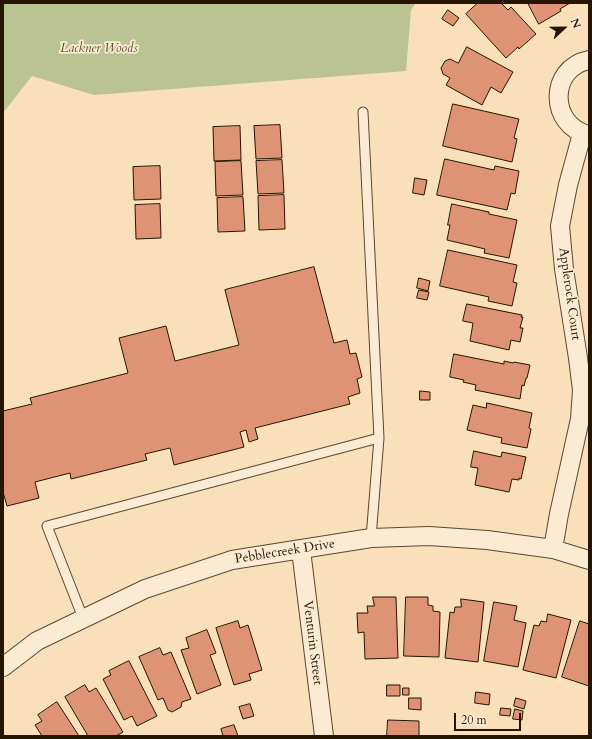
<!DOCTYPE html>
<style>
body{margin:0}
#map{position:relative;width:592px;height:739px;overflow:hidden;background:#f9e0bb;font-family:Cardo,serif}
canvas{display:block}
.frame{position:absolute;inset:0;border:4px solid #251501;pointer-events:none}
.north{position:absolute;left:544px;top:8px;width:40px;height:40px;-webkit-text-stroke:3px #fbebd3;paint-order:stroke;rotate:68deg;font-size:11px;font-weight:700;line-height:16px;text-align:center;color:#251501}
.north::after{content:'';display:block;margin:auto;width:14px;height:18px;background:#251501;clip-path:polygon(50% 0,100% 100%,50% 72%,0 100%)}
.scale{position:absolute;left:454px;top:713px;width:67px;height:18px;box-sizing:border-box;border:2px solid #251501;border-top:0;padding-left:5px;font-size:12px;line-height:14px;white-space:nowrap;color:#251501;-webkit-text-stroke:3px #fbebd3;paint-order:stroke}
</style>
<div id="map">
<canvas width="592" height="739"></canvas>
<div class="frame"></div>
<div class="north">N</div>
<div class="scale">20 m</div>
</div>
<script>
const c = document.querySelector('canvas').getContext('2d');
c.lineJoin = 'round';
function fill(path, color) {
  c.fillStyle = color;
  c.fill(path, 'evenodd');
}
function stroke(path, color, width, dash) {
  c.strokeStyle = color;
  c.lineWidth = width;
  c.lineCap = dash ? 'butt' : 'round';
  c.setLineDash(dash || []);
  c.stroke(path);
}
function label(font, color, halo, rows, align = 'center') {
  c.font = font + ' Cardo,serif';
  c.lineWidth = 3.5;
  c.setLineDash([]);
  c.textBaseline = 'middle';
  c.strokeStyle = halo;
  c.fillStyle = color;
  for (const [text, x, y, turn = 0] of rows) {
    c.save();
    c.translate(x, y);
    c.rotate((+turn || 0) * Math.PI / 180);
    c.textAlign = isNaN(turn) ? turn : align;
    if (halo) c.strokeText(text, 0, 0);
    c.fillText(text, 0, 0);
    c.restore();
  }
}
const green = new Path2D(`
 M 3,3 L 416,3 L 411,10 L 406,71 L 94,95 L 32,76 L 3,113 Z`);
const building = new Path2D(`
 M 478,3 L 501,3 L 508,10 L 511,7 L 536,34 L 519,49 L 518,47 L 506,58 L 466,14 Z
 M 528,3 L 570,3 L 560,9 L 561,11 L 539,24 Z
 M 448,10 L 459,18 L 453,26 L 442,19 Z
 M 467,47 L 513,72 L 501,93 L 491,87 L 482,105 L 446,85 L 450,78 L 443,74 L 441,68 L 445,61 L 450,59 L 458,63 Z
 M 453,104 L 519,119 L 514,138 L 517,139 L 512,162 L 443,146 Z
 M 280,125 L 282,158 L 256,159 L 254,126 Z
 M 240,126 L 241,160 L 214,161 L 213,127 Z
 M 445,159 L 494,170 L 495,166 L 519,171 L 515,194 L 511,193 L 507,210 L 437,195 Z
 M 282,160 L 284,193 L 258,194 L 256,161 Z
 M 241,161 L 243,195 L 216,196 L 215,162 Z
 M 160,166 L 161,199 L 134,200 L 133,167 Z
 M 415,178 L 427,180 L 424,195 L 413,193 Z
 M 284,195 L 285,229 L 259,230 L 258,196 Z
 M 243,197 L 245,231 L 218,232 L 217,198 Z
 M 160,204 L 161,238 L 136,239 L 135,205 Z
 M 452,204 L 489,212 L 489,214 L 517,220 L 509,258 L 484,253 L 485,249 L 447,240 L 450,225 L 448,225 Z
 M 448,250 L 517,265 L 513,282 L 517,283 L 512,306 L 488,301 L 489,297 L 440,286 Z
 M 314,267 L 334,343 L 347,340 L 350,354 L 356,353 L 362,377 L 357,379 L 360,393 L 348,397 L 350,404 L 255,428 L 258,439 L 249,442 L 246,430 L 240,432 L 244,447 L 174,465 L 170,448 L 145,454 L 147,460 L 71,479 L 70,473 L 35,482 L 39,498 L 7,506 L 3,492 L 3,411 L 32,404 L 30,398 L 128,373 L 119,338 L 166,326 L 175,361 L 239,345 L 225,290 Z
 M 419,278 L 430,281 L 428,291 L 417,288 Z
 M 419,290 L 429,292 L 427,300 L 417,298 Z
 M 467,304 L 522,315 L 521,317 L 523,317 L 520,328 L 523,328 L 520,342 L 511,340 L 509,350 L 470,341 L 473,323 L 463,321 Z
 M 454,354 L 504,364 L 504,361 L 513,363 L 514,362 L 530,365 L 527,378 L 526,378 L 524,386 L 522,385 L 520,399 L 475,390 L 476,385 L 463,382 L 464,380 L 450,377 Z
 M 420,391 L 430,392 L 430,400 L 420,400 Z
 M 487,403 L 532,413 L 529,428 L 531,429 L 527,448 L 501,443 L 502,438 L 467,430 L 473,405 L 486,408 Z
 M 474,451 L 501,457 L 502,452 L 526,457 L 521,479 L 519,478 L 519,480 L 512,479 L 509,492 L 475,485 L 478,468 L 471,467 Z
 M 373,597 L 396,597 L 398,658 L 365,659 L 364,632 L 358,633 L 357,613 L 368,613 L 367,606 L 374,606 Z
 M 406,597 L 428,597 L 428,605 L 433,606 L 433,611 L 440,612 L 439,657 L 404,656 Z
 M 461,599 L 484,602 L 478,662 L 445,658 L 450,612 L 454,613 L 455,607 L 461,607 Z
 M 494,602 L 517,606 L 514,620 L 526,623 L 518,667 L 484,661 Z
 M 548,614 L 571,620 L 556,678 L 523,670 L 534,625 L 539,626 L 541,621 L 546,622 Z
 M 238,621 L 240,628 L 248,625 L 262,670 L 249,674 L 251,680 L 234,685 L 216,628 Z
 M 580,621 L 589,624 L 589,686 L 562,677 Z
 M 207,630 L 216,653 L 210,655 L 221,685 L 197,694 L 181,650 L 189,648 L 186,638 Z
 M 160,648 L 163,655 L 171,652 L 191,699 L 182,702 L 181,707 L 172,712 L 168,710 L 163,698 L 158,700 L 139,657 Z
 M 129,661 L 157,716 L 137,726 L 132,716 L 124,720 L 103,679 L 111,675 L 109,671 Z
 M 85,685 L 89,692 L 96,688 L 123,732 L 116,736 L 88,736 L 65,697 Z
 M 387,685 L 400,685 L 400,696 L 387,696 Z
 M 403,688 L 409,688 L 409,695 L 403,695 Z
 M 476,692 L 490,694 L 489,705 L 475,703 Z
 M 409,698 L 421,698 L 421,710 L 409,709 Z
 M 516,698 L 526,701 L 524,709 L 514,706 Z
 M 57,702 L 79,736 L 42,736 L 35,725 L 42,721 L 38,715 Z
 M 250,704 L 254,716 L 243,719 L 239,707 Z
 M 501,708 L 511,709 L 510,716 L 500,715 Z
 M 515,709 L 523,711 L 522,720 L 513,719 Z
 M 388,720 L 419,721 L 419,736 L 387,736 Z
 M 234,725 L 238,736 L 223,736 L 221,729 Z`);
const service = new Path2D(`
 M 363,112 L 379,438 L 371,538
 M 83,618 L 47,526 L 379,438`);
const minor = new Path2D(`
 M 589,60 C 548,68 549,126 589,135
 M 553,549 L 559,514 L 580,419 L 582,390 L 578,358 L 564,269 L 560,226 L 568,185 L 582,134
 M 301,550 L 324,736
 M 3,667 L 37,641 L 145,589 L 232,560 L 371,538 L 429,536 L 487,540 L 553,549 L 589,560`);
const parkNames = [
 ["Lackner Woods",99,49]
];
const streetNames = [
 ["Applerock Court",569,294,82],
 ["Pebblecreek Drive",285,552,-9],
 ["Venturin Street",312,643,83]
];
fill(green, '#bbc392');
fill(building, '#de9375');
stroke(building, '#251501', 1);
stroke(service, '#5a4830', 11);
stroke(minor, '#5a4830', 20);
stroke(service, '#fbebd3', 9);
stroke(minor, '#fbebd3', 18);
label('italic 13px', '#5a5234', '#fbebd3', parkNames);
label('13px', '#251501', '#fbebd3', streetNames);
</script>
